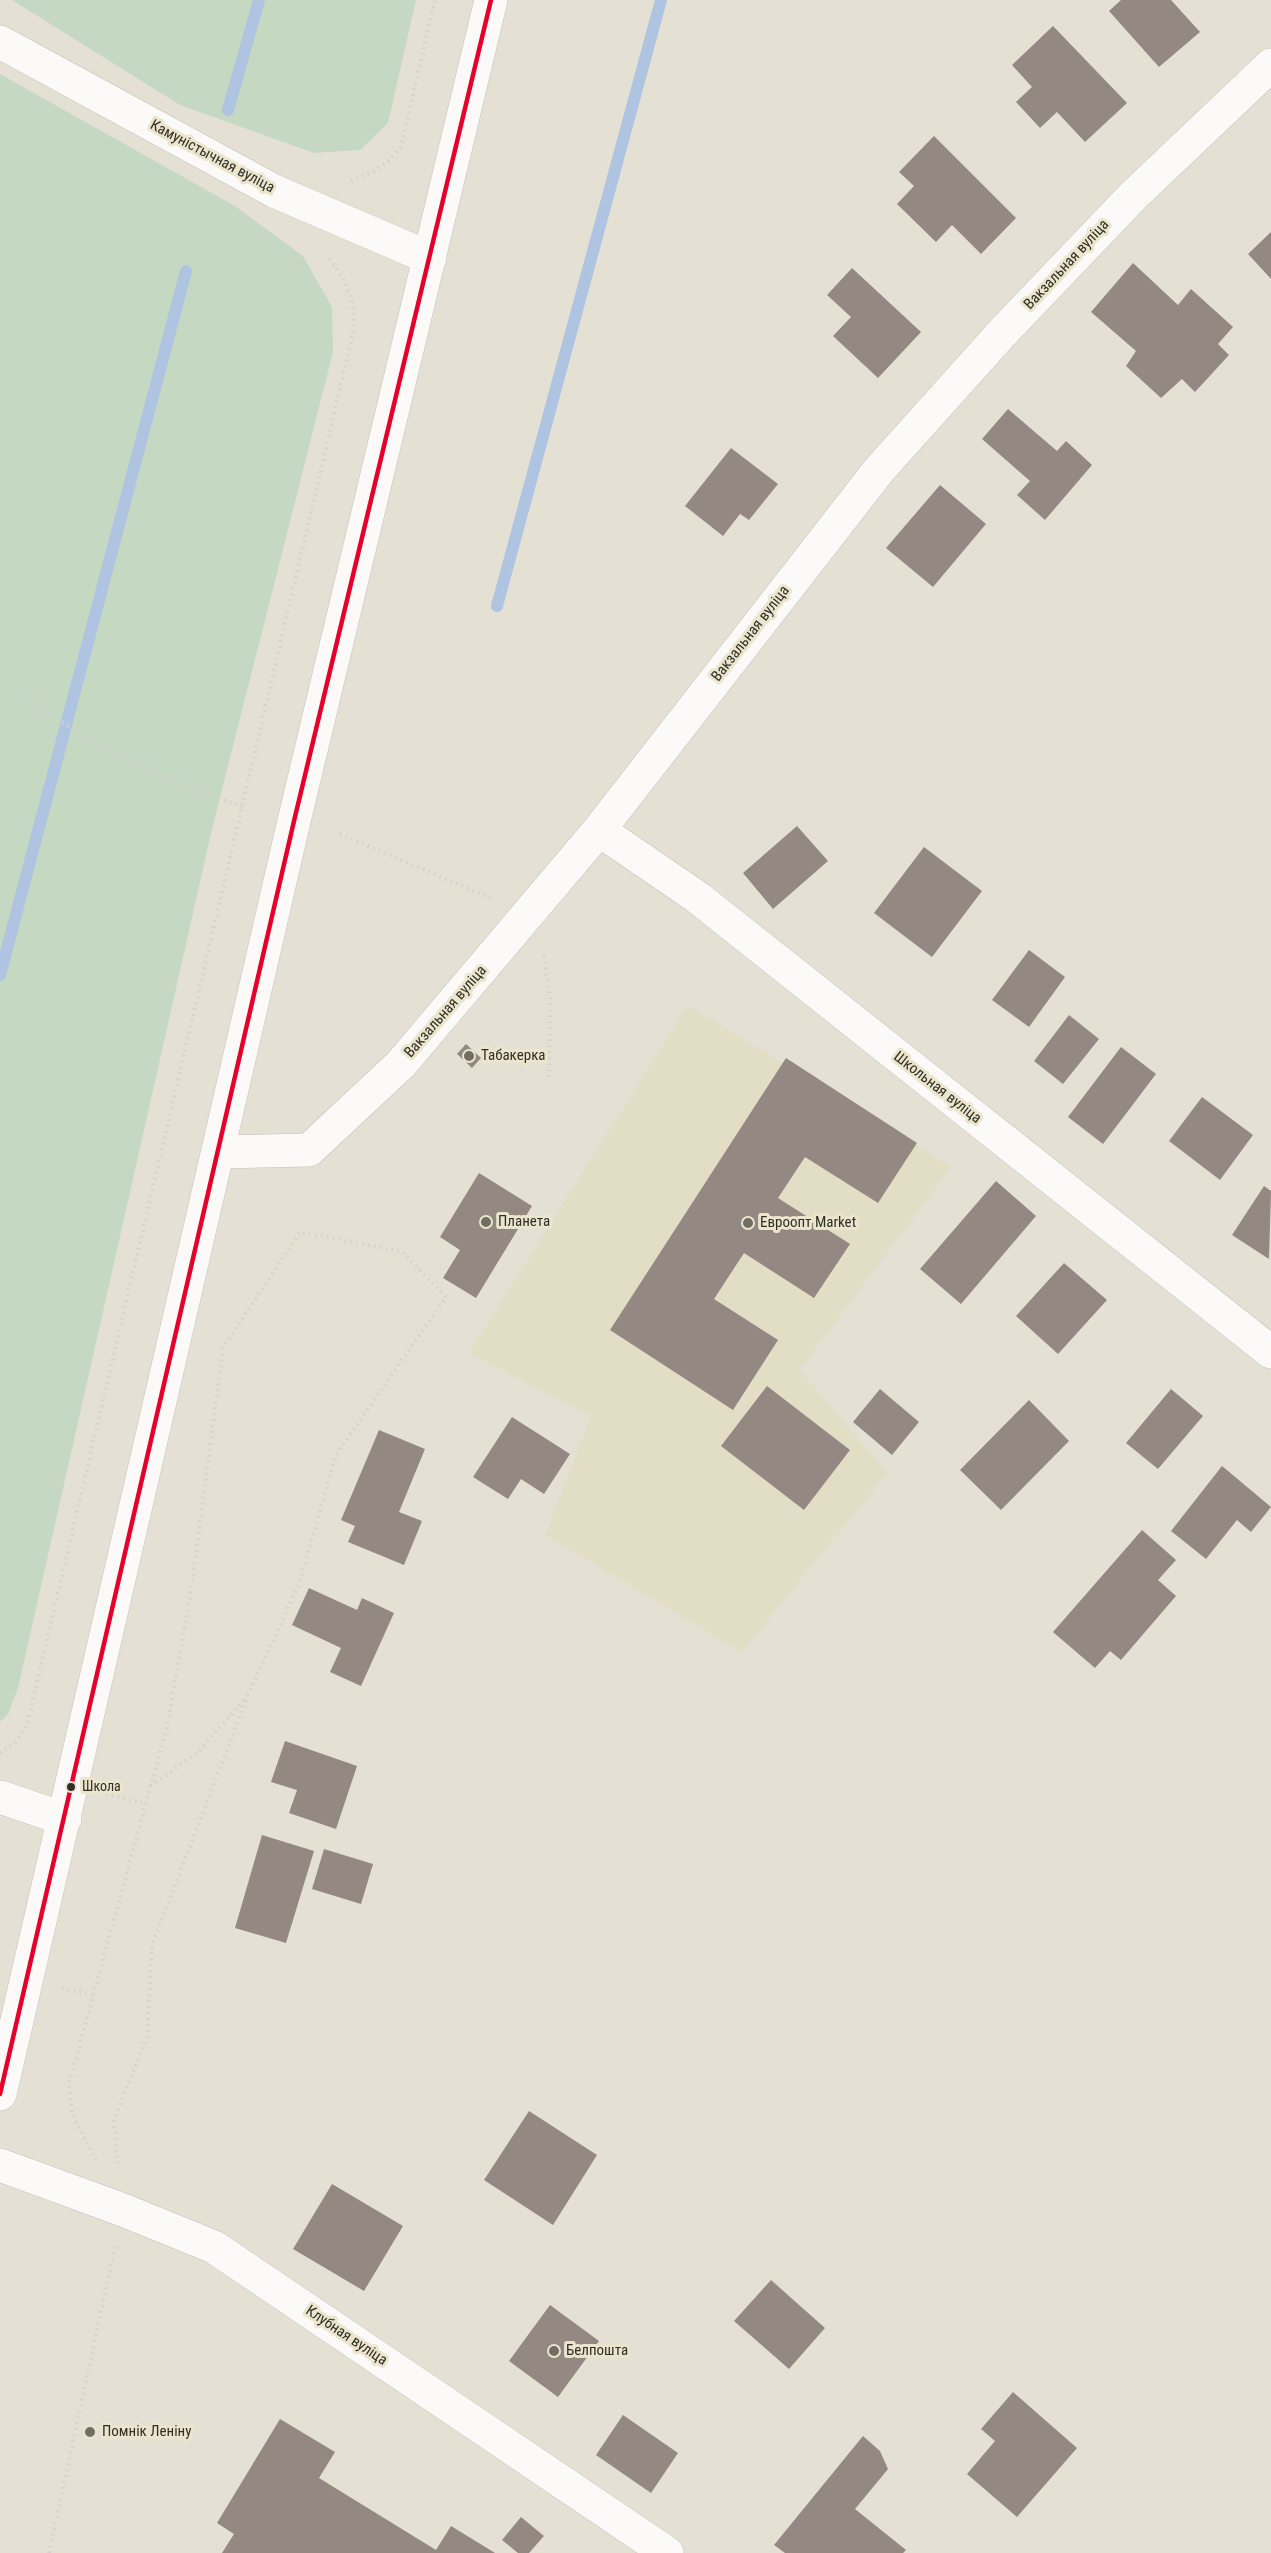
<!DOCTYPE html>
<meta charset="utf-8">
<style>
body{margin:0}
canvas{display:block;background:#e4e1d4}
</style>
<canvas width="1271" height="2553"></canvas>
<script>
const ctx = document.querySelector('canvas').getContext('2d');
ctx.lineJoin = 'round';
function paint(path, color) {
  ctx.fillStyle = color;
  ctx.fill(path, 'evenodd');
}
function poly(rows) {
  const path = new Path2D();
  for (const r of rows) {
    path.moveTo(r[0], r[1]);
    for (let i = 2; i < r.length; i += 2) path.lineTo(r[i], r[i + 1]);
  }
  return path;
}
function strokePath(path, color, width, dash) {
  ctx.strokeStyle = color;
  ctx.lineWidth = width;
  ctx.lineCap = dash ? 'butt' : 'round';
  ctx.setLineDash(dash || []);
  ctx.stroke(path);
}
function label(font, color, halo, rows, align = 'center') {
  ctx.font = font + ' "Roboto Condensed",sans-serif';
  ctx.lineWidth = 6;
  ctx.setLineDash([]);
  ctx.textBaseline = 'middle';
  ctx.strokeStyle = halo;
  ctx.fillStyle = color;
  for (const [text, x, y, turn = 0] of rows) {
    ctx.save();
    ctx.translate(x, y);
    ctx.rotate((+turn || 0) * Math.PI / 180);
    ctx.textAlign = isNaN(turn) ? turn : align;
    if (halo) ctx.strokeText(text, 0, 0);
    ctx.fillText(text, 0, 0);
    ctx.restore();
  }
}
paint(poly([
 [688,1005,951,1167,800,1370,887,1473,742,1652,545,1535,591,1416,469,1353]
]), '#e2ddc5');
paint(poly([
 [12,0,416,0,388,123,360,150,314,153,180,105],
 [0,74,235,206,303,256,332,307,333,352,212,829,18,1688,8,1714,0,1722]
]), '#c5d8c1');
strokePath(poly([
 [228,110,259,0],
 [497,606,661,0],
 [0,975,186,271]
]), '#aec4e1', 12);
paint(poly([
 [1121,0,1171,0,1200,32,1159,67,1109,11],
 [1053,26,1127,103,1085,142,1057,112,1040,128,1016,102,1032,87,1012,65],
 [934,136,1016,218,981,254,952,225,936,242,897,204,914,186,899,172],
 [1271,232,1271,279,1248,254],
 [1133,263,1178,305,1191,289,1233,327,1218,344,1229,355,1195,392,1182,379,1161,398,1126,366,1136,351,1091,312],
 [852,268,921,332,878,378,833,336,851,317,827,295],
 [1008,409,1057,451,1066,441,1092,465,1045,520,1017,495,1030,481,982,439],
 [731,448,778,484,749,520,740,514,723,536,685,506],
 [940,485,986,524,933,587,886,548],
 [797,826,828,861,773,909,743,873],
 [924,847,982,891,932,957,874,913],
 [1029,950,1065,977,1029,1027,992,1000],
 [1069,1015,1099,1039,1063,1084,1034,1061],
 [466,1044,481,1058,472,1068,457,1054],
 [1121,1047,1156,1074,1103,1144,1068,1117],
 [786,1058,917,1143,878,1203,805,1157,778,1198,850,1244,814,1298,744,1253,714,1299,778,1340,733,1410,610,1330],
 [1202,1097,1253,1135,1220,1180,1169,1141],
 [479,1173,532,1206,476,1298,443,1278,460,1250,440,1237],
 [996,1181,1036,1216,961,1304,920,1269],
 [1264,1186,1271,1191,1269,1259,1232,1235],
 [1064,1263,1107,1300,1058,1354,1016,1316],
 [767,1386,850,1450,804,1510,721,1446],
 [880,1389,919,1422,892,1455,853,1422],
 [1171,1389,1203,1416,1158,1469,1126,1443],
 [1029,1400,1069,1441,1001,1510,960,1470],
 [512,1417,570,1454,544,1494,521,1479,508,1499,473,1477],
 [379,1430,425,1449,399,1512,422,1521,404,1565,348,1542,355,1526,341,1520],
 [1222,1466,1271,1507,1251,1532,1237,1520,1206,1559,1171,1531],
 [1142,1530,1176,1560,1158,1580,1176,1596,1121,1660,1110,1651,1095,1668,1053,1632],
 [309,1588,357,1610,362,1598,394,1613,361,1686,330,1672,341,1648,292,1625],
 [285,1741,357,1766,336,1829,289,1813,297,1790,271,1782],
 [262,1835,314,1851,286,1943,235,1928],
 [324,1849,373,1864,361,1904,312,1889],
 [529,2111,597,2155,553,2225,484,2180],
 [332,2184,403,2226,364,2291,293,2249],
 [771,2280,825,2328,789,2369,734,2321],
 [550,2305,599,2341,558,2397,509,2361],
 [1013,2392,1077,2448,1017,2517,967,2474,995,2441,981,2429],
 [623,2415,678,2453,651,2493,596,2455],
 [280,2419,335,2452,319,2478,436,2550,451,2526,495,2553,222,2553,234,2534,217,2523],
 [863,2436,880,2451,888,2469,855,2509,906,2550,903,2553,785,2553,774,2545],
 [521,2517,544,2536,529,2553,518,2553,502,2540]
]), '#938882');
const minor = poly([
 [0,42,274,191,430,258],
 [599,830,697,897,1271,1352],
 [219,1152,309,1150,401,1064,599,830,879,470,1002,333,1133,196,1271,65],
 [0,1797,65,1819],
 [0,2165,123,2210,214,2247,667,2553]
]);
const major = poly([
 [0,2094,294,821,491,0]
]);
strokePath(minor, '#c1bfb5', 34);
strokePath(major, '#c1bfb5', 34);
strokePath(poly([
 [351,181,373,172,388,161,401,147,435,0],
 [0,686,80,733,152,771,242,807],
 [340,834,491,898],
 [544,956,550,998,549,1079],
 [0,1753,16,1741,27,1725,355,324,352,301,344,280,329,257],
 [151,1786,199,1751,246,1698],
 [106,1794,146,1804],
 [62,1988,93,1995],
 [96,2160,72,2114,69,2083,167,1727,191,1591,223,1348,300,1232,401,1251,446,1297,336,1455,299,1584,248,1695,152,1945,147,2037,114,2120,118,2167],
 [49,2553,115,2247]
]), '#d2d2ce', 4, [1.5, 4.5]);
strokePath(minor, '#fbfaf9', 33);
strokePath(major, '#fbfaf9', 33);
strokePath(poly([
 [0,2094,294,821,491,0]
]), '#e4002b', 4.5);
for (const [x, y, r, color] of [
 [469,1056,6,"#706d62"],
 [486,1222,6,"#706d62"],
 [748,1223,6,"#706d62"],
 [71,1787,5,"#312f25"],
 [554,2351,6,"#706d62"],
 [90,2432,6,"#706d62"]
]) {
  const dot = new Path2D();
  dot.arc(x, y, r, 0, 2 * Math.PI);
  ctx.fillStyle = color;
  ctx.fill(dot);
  strokePath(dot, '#ebe5cd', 2);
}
label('14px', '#312f25', '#ebe5cd', [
 ["Школа",82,1787]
], 'left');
label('15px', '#312f25', '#ebe5cd', [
 ["Камуністычная вуліца",212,157,28],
 ["Вакзальная вуліца",1067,265,-47],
 ["Вакзальная вуліца",751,634,-52],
 ["Вакзальная вуліца",446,1012,-49],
 ["Школьная вуліца",937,1088,38],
 ["Клубная вуліца",346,2336,34]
]);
label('15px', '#312f25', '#ebe5cd', [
 ["Табакерка",481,1056],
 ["Планета",498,1222],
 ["Евроопт Market",760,1223],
 ["Белпошта",566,2351],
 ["Помнік Леніну",102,2432]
], 'left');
</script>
